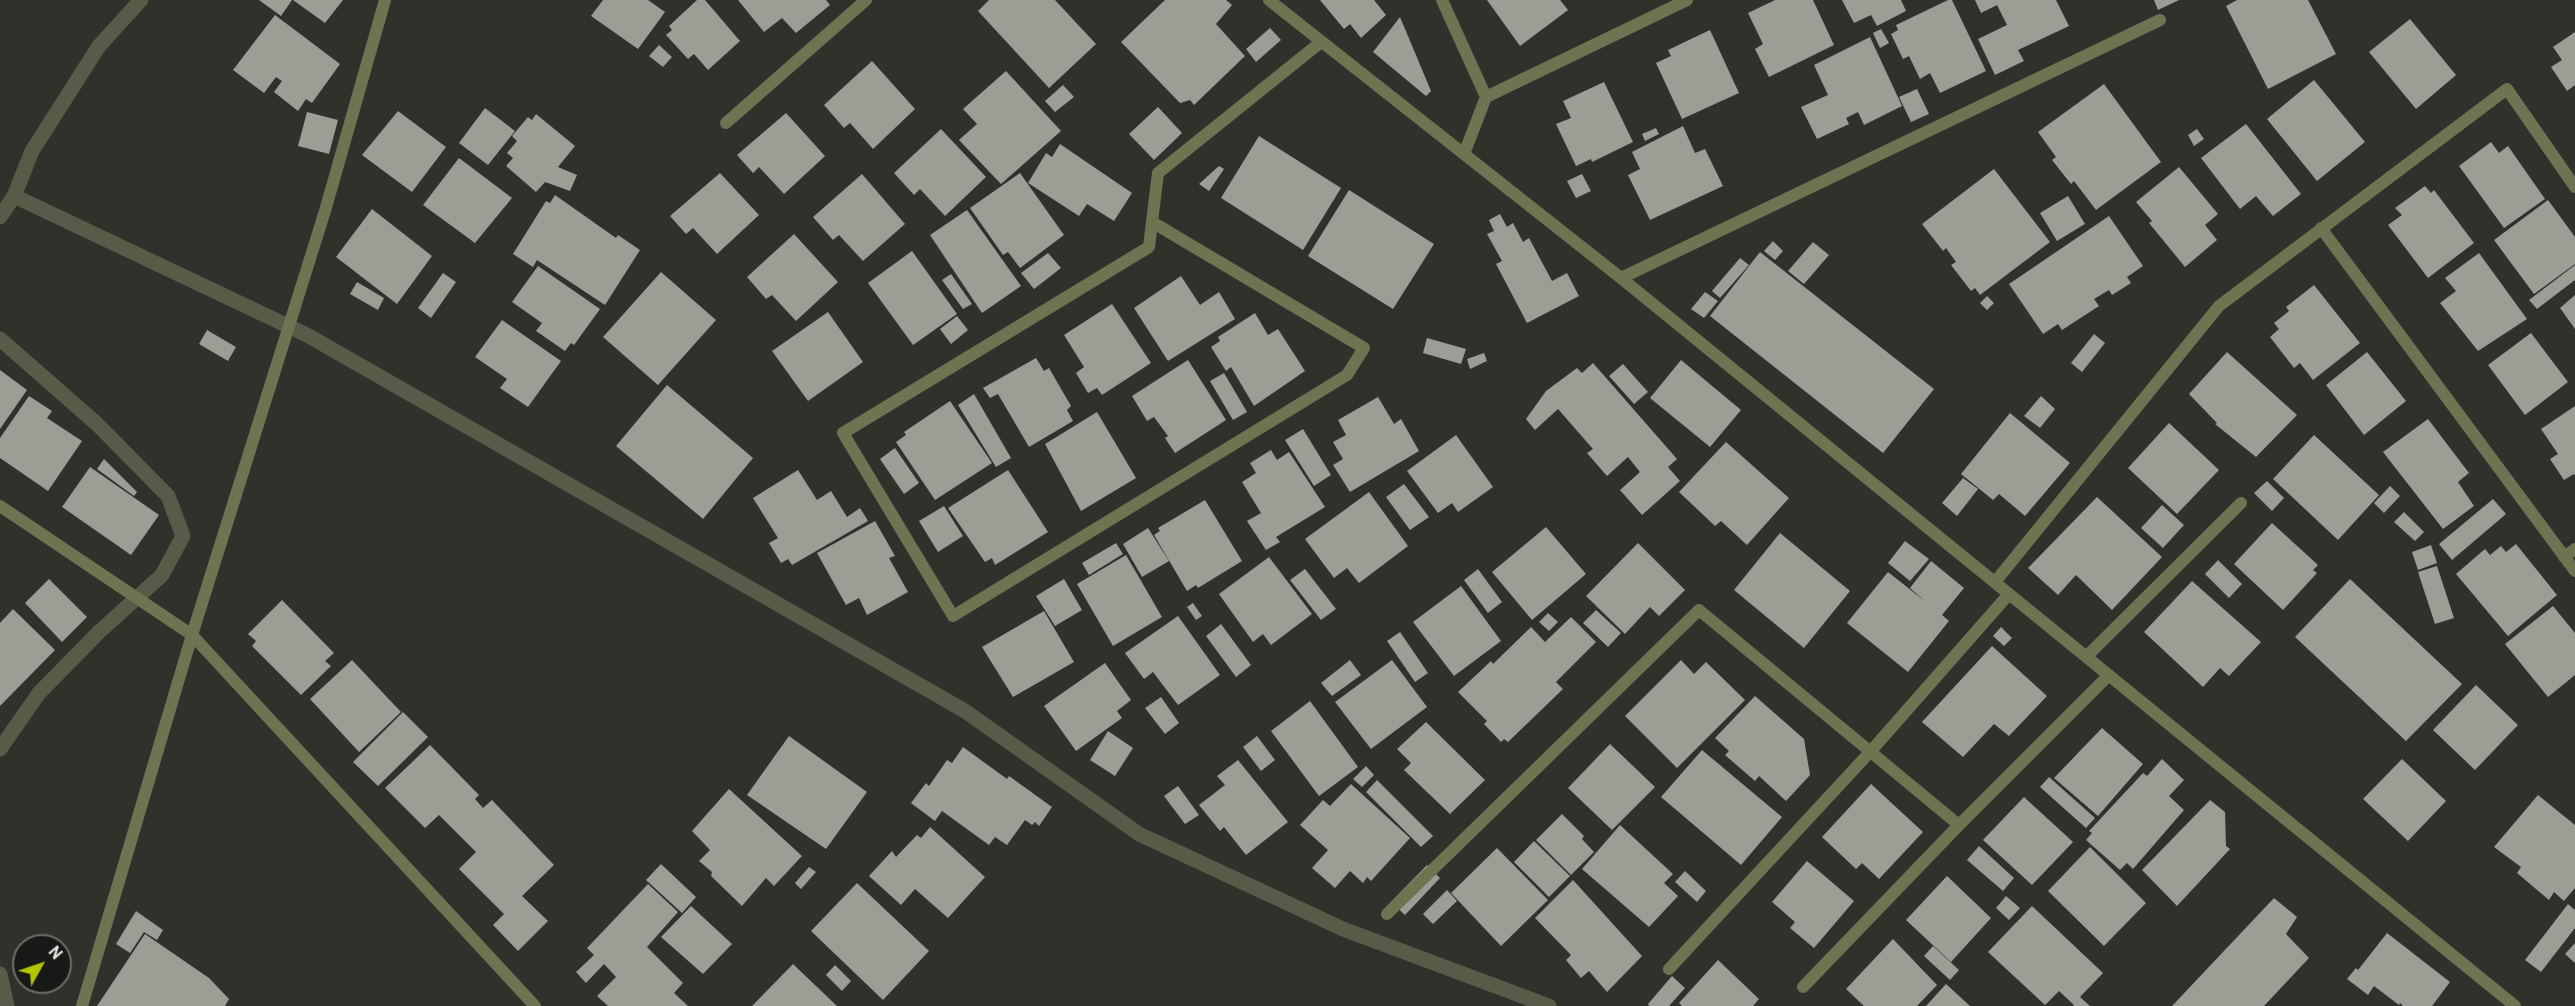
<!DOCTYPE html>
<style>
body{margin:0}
#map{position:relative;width:2575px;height:1006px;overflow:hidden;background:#30312b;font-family:Overpass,sans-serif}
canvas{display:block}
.north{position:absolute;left:12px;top:934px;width:60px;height:60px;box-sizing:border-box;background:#181916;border:2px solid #6c6d69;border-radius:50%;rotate:50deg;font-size:16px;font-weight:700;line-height:24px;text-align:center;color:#e9eae6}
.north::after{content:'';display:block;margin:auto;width:21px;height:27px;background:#b1c500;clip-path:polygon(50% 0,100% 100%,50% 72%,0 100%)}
</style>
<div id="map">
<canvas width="2575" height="1006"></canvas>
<div class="north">N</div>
</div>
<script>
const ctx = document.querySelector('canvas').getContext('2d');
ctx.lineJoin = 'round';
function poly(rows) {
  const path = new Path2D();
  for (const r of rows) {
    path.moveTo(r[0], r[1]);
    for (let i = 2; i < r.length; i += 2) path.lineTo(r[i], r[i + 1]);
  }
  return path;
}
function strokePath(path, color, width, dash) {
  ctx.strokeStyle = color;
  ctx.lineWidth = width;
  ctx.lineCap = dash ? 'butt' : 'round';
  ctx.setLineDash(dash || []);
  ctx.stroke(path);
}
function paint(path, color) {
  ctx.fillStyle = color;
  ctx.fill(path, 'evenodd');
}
strokePath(poly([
 [14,196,307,335,965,711,1139,834,1343,929,1549,1006],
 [0,217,14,196,32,151,99,46,141,0],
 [0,339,98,425,168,496,183,536,162,575,99,632,39,693,0,749],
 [0,974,7,1006]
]), '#585b47', 15);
paint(poly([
 [259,0,292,0,281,16],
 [293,0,343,0,325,23],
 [603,0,648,0,665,12,638,49,591,16],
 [697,0,705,0,740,41,708,70,694,54,688,59,666,35,672,30,669,26],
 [738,0,826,0,830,5,796,33,782,18,764,32],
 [989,0,1055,0,1096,44,1049,88,978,11],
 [1165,0,1226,0,1232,5,1216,24,1245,56,1194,105,1190,100,1180,103,1121,42],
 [1320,0,1374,0,1386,15,1361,38,1350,24,1344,29],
 [1487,0,1560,0,1568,10,1520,46],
 [1775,0,1813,0,1834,45,1769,77,1755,49,1763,44,1748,13],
 [1842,0,1901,0,1906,11,1877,26,1871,15,1854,23],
 [1948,0,1952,0,1986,71,1940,93,1930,73,1920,79,1909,56,1903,59,1891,34,1898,30,1896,25],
 [1975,0,2056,0,2069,26,2018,50,2024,61,1995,75,1978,39,2007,25,1997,5,1981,13],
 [2154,0,2179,0,2158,10],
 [2237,0,2308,0,2336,54,2268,89,2226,6],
 [275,15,340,64,312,103,306,99,298,111,274,92,282,81,276,77,264,93,233,70],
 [1400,17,1431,91,1426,96,1373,52],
 [2410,19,2456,75,2416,109,2369,52],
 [1270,28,1281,40,1256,62,1246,49],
 [1881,29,1889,43,1880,48,1873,33],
 [1710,30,1739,93,1682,119,1656,63,1671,56,1668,50],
 [2575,32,2575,85,2567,91,2551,67,2562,60,2553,47],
 [1870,37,1902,106,1864,125,1858,112,1846,118,1849,124,1817,139,1801,107,1828,95,1814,65],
 [659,45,672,57,663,67,649,56],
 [872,61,915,109,873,149,850,123,844,128,824,105],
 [1006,71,1061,131,1001,184,959,140,977,124,963,109],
 [2314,80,2365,142,2317,181,2267,119],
 [1604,82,1633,142,1592,162,1591,159,1576,166,1556,124,1571,118,1563,101],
 [2104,84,2161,162,2096,210,2074,181,2071,184,2052,160,2056,157,2038,132],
 [1063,85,1074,97,1055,112,1045,101],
 [1917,89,1929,114,1911,122,1899,97],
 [1158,107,1182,133,1154,160,1129,134],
 [485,108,515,131,488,165,459,143],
 [398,111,446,147,412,192,362,155],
 [307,112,338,120,329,154,298,146],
 [786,113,825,156,784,194,759,167,753,173,737,155],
 [536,114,575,146,558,167,577,175,570,191,545,182,536,192,506,166,513,158,507,153,517,141,512,136,528,117,532,120],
 [2246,124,2301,194,2273,216,2256,196,2240,209,2201,158],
 [1683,126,1695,153,1705,149,1723,186,1650,220,1628,175,1640,169,1632,152],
 [1656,128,1659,134,1645,141,1642,134],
 [941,129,986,177,945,216,920,189,914,195,894,173],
 [2197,129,2204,139,2194,146,2188,135],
 [1259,136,1341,188,1303,250,1221,198],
 [2491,142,2499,153,2508,146,2545,199,2504,228,2459,166],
 [1060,144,1132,193,1114,221,1087,204,1079,216,1028,183,1046,153,1052,157],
 [459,158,512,198,475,243,423,205],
 [1219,166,1224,169,1209,191,1199,184],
 [2179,167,2218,214,2205,225,2217,240,2185,267,2149,223,2152,221,2136,202],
 [1994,169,2050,242,1980,295,1975,288,1971,291,1951,265,1956,262,1946,248,1943,251,1922,224],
 [720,173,759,215,717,254,693,228,686,234,670,216],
 [1020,173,1064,235,1020,268,1008,252,1003,255,970,208],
 [862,174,905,224,863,261,839,235,833,240,813,217],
 [1582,174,1591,191,1576,198,1567,181],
 [2425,186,2431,193,2434,190,2474,243,2428,278,2388,225,2402,215,2395,208],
 [1349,190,1434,244,1393,309,1308,256],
 [555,195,616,238,618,235,640,250,605,305,537,260,533,267,513,254,546,201,550,203],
 [2068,196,2085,224,2057,241,2040,213],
 [2548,200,2575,237,2575,264,2534,294,2494,240],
 [372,209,432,256,397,304,336,257],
 [967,210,1021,286,982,313,930,235],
 [1500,214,1507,227,1513,223,1523,242,1529,238,1552,281,1567,273,1579,296,1527,323,1496,264,1502,261,1487,234,1494,231,1489,220],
 [2109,216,2143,266,2127,277,2131,283,2112,295,2109,290,2094,299,2099,306,2062,330,2058,324,2043,334,2009,284],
 [794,234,838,282,796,321,772,295,766,299,747,277],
 [1773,241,1783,251,1775,260,1764,251],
 [1813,242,1829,255,1804,284,1788,271],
 [912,251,957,314,913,345,868,283],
 [1760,252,1934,389,1883,453,1710,316],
 [1048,253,1061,268,1034,289,1021,273],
 [2479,253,2527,319,2478,351,2440,303,2456,291,2445,278],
 [1740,258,1749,265,1720,298,1712,291],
 [2575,265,2575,280,2537,309,2529,300],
 [538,266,600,309,574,345,571,343,565,351,536,331,542,323,512,302],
 [661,272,716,320,658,385,603,337],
 [443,273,456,282,431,318,418,308],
 [951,274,972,304,963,309,942,280],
 [1181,276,1200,305,1219,292,1235,319,1168,361,1134,308],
 [357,282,384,298,378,310,350,294],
 [2314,285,2360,343,2313,380,2300,363,2294,368,2270,337,2279,329,2274,323,2289,311,2286,307],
 [1705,292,1718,301,1704,318,1691,309],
 [2575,295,2575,329,2560,308],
 [1987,296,1994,303,1987,310,1980,303],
 [1112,304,1151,363,1102,395,1097,388,1088,393,1076,373,1084,367,1064,335],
 [828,312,863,362,808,401,772,351],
 [1255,313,1268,335,1278,329,1305,371,1254,406,1231,367,1226,371,1211,347,1220,341,1218,337],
 [957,316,968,330,951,344,940,329],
 [502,320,561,361,528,407,500,388,507,379,475,357],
 [207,330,236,347,228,361,199,344],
 [2531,333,2568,382,2525,415,2488,365],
 [2094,334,2105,343,2082,372,2071,363],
 [1427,338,1466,349,1461,364,1423,353],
 [2227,352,2297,415,2256,457,2215,424,2217,423,2189,394],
 [2367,352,2406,401,2364,435,2326,385],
 [1484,353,1487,361,1470,369,1467,359],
 [1036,358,1044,371,1049,368,1071,406,1067,410,1073,421,1029,447,998,394,990,398,983,388],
 [1188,360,1226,420,1175,453,1165,438,1168,436,1154,417,1147,421,1132,396],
 [1681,360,1741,410,1710,447,1650,398],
 [1593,363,1677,459,1668,467,1680,481,1642,515,1620,490,1640,472,1628,457,1607,476,1587,453,1593,449,1558,409,1535,430,1526,419,1546,391,1577,368,1582,373],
 [1623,364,1648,392,1634,404,1609,376],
 [0,370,27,390,0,429],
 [1224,373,1247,412,1233,420,1210,381],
 [667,385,753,458,703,519,616,446],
 [974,394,1011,458,996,467,958,405],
 [29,396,52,411,47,418,82,441,48,491,0,458,0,438],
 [2041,396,2055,409,2040,428,2024,416],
 [1378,397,1394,424,1401,419,1419,451,1350,492,1333,465,1343,459,1333,442,1346,435,1338,420],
 [950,401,992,463,935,500,896,442,906,435,904,432],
 [2575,406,2575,476,2574,474,2564,480,2550,459,2558,454,2541,429],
 [1097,412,1136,478,1081,511,1045,444],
 [2010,413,2070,463,2025,516,1999,494,1993,500,1961,474],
 [2428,419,2469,473,2458,482,2474,506,2443,529,2383,452],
 [2169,423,2219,470,2177,514,2128,468],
 [1303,429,1331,475,1314,486,1285,440],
 [1456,435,1493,487,1458,512,1452,503,1438,513,1407,471],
 [2314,435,2379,495,2338,540,2273,479],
 [1726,442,1789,498,1747,545,1721,521,1715,526,1679,492],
 [895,448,919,483,904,494,880,459],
 [1271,450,1277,460,1289,452,1325,507,1276,537,1280,542,1266,550,1247,521,1261,513,1242,482,1256,473,1250,463],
 [104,459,137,492,134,496,97,469],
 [90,467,159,515,131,555,62,507],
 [798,470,817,500,831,491,847,517,860,508,868,521,792,565,788,559,781,563,769,543,778,538,753,498],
 [1008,470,1048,532,995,565,992,558,985,562,948,508],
 [1963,478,1978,489,1957,516,1942,503],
 [2267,481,2284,498,2272,511,2254,493],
 [1404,484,1429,517,1410,530,1386,497],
 [2390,486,2400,496,2384,513,2374,503],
 [1369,492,1408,546,1359,583,1347,568,1334,578,1305,539],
 [2097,497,2162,557,2112,610,2076,575,2058,595,2028,568],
 [2493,499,2506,514,2452,560,2439,544],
 [1205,500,1242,561,1198,588,1196,585,1187,591,1154,535,1160,531,1158,528],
 [2162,505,2184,525,2163,548,2141,528],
 [944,506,963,536,938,552,919,521],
 [2404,512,2424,532,2415,541,2394,522],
 [875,521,895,556,889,558,908,592,867,615,859,598,846,605,817,553],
 [2272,523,2318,565,2313,570,2317,573,2283,610,2234,564],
 [1546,527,1586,574,1532,620,1492,572],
 [1148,528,1169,561,1142,577,1123,544],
 [1780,533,1850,591,1804,648,1734,590],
 [1905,541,1929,559,1910,581,1888,563],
 [1116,543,1123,554,1089,575,1082,563],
 [1638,543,1685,590,1659,616,1650,607,1625,634,1586,596],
 [2516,544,2557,595,2508,636,2456,574,2485,549,2490,555,2501,546,2506,552],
 [2431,545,2437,563,2418,570,2412,552],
 [1126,555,1162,617,1113,646,1077,584],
 [1269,557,1312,614,1271,645,1263,634,1253,642,1219,594],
 [2218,560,2242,584,2229,598,2205,574],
 [1931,561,1964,588,1942,615,1949,621,1908,672,1847,623,1888,572,1926,602,1910,588],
 [2437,566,2454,618,2435,624,2418,572],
 [1305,569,1336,609,1321,620,1290,580],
 [1478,569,1502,602,1488,613,1464,580],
 [49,579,87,617,62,642,25,603],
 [1064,579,1082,610,1055,626,1036,596],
 [2350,579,2462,684,2406,741,2295,637],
 [2192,581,2261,642,2229,676,2220,668,2203,687,2144,632],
 [1461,586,1501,641,1454,676,1413,622],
 [282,600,334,653,325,661,331,666,301,695,252,646,256,641,248,634],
 [1193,603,1202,616,1196,620,1187,607],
 [2553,606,2575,633,2575,675,2548,697,2505,644],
 [13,609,55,650,0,706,0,623],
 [1596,610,1621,633,1608,647,1583,623],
 [1044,611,1074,662,1013,697,982,647],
 [1548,613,1558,622,1549,631,1539,622],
 [1178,616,1220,675,1178,705,1153,672,1144,679,1125,653],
 [1571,617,1596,642,1556,682,1563,689,1508,742,1504,739,1501,742,1484,724,1487,721,1458,692,1491,661,1493,664,1531,627,1545,642],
 [1221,624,1251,665,1236,677,1206,636],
 [2001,627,2012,638,2004,646,1993,636],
 [1400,632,1428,673,1415,682,1387,641],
 [1992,646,2047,696,2009,736,1994,724,1963,757,1922,722],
 [352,660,401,712,359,752,310,699],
 [1350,660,1361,675,1332,696,1321,683],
 [1392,660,1427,707,1371,749,1335,702],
 [1681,660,1694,674,1706,662,1745,700,1677,768,1625,716],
 [1105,663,1131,700,1117,711,1122,718,1076,751,1044,706],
 [2476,685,2518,725,2475,770,2433,730],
 [1755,696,1804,739,1810,775,1786,801,1759,776,1755,781,1725,755,1729,751,1715,738],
 [1161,697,1179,723,1165,734,1145,708],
 [1310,701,1358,767,1319,796,1271,731],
 [403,712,428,737,378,786,353,762],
 [1426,722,1485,780,1450,814,1404,770,1411,763,1397,749],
 [2102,728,2143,764,2098,816,2054,778],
 [1108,731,1133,748,1115,776,1090,760],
 [789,736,867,792,826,849,747,795],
 [1257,736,1275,760,1261,771,1243,747],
 [1610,744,1655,787,1612,830,1568,788],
 [430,745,479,795,475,799,483,808,492,800,554,865,522,896,548,921,518,951,493,925,504,914,459,869,476,852,439,815,425,828,385,788],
 [963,747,1007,779,1009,776,1052,807,1039,826,1035,822,1032,825,1025,820,1007,845,995,837,989,845,942,811,935,821,911,803,926,783,929,786,947,760,952,763],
 [1702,750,1782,817,1741,865,1661,797],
 [2162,759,2184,780,2169,796,2184,810,2133,869,2127,863,2120,870,2086,840,2092,833,2089,831,2143,773,2147,776],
 [2402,759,2446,801,2408,841,2363,799],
 [1238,760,1288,822,1246,855,1224,827,1220,831,1199,805,1225,785,1217,776],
 [1366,766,1374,775,1362,787,1353,779],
 [2049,777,2095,818,2086,828,2040,787],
 [1377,780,1433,836,1421,847,1366,792],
 [1351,784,1410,838,1371,881,1367,877,1363,883,1350,871,1335,888,1312,868,1328,850,1300,825,1323,800,1330,806],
 [1871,784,1923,832,1879,879,1862,863,1856,869,1822,837],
 [1178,786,1199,815,1185,824,1164,796],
 [729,789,802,856,774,886,766,878,742,906,711,876,712,872,699,861,710,850,692,831],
 [2538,795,2575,825,2575,888,2564,901,2554,892,2549,900,2517,873,2521,867,2494,847],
 [2024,797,2073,842,2032,885,1983,840],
 [2210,800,2225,812,2226,846,2230,849,2177,906,2142,870],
 [1562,814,1584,836,1582,839,1594,852,1571,875,1536,840],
 [1620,825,1673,874,1664,883,1678,896,1649,927,1582,869],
 [930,827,985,877,948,918,915,889,901,905,869,876,892,851,896,857,917,835,921,838],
 [1534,841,1570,876,1549,897,1514,862],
 [1979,846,2014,878,2003,891,1967,860],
 [2090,847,2146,903,2104,946,2048,891],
 [1497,848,1548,900,1501,946,1451,893],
 [1807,861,1854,901,1814,948,1790,928,1795,922,1772,902],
 [661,864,696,897,682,913,646,880],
 [1427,865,1440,878,1405,915,1391,902],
 [809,867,816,872,801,889,795,883],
 [1685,871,1706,891,1697,902,1675,882],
 [1947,876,1991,918,1951,962,1906,920],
 [1573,880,1642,956,1607,992,1589,971,1581,978,1566,960,1571,955,1535,918],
 [857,883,929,951,883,1000,811,931],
 [648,884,678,912,647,947,683,983,674,993,688,1006,608,1006,597,996,616,977,604,964,586,983,576,972,594,955,587,948],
 [1447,890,1457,901,1433,924,1423,914],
 [2006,896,2020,908,2009,920,1996,908],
 [2274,898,2297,917,2286,934,2309,958,2264,1006,2172,1006],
 [2568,904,2575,910,2575,928,2541,972,2525,960],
 [691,906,732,944,703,974,661,937],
 [2032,906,2103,973,2080,997,2090,1006,2073,1006,2074,1005,2059,991,2045,1005,1988,952],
 [136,911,163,930,157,940,144,932,130,953,116,944],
 [2387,933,2450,982,2432,1006,2403,1006,2400,1003,2399,1005,2374,986,2368,995,2347,979,2356,968,2358,970],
 [145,934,209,978,229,999,225,1006,97,1006],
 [1893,939,1937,985,1917,1006,1864,1006,1846,989],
 [2575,943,2575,963,2565,954],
 [1933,946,1959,970,1950,980,1924,956],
 [1718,960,1759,999,1753,1006,1682,1006,1679,1003],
 [793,964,837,1006,752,1006],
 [835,965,851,981,842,991,826,975],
 [1672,976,1685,988,1669,1006,1649,1006,1648,1004],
 [1946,984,1970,1006,1926,1006]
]), '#9c9e96');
strokePath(poly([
 [1269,0,1621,278,2515,1006],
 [1442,0,1486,97,1464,154],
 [1486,97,1687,0],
 [726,123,866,0],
 [1152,222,1364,348,1347,375,953,616,843,433,1149,247,1158,173,1321,42],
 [2321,228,2575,571],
 [1621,278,2160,20],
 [0,506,192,635,535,1006],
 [2564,557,2575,549],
 [1995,582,2219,306,2507,89,2575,187],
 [2086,657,2241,503],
 [1387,914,1699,610,1959,825],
 [1669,969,1871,751,2009,594],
 [1803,987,1959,825,2109,675],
 [82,1006,192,635,325,211,385,0]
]), '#6e7452', 12);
</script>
